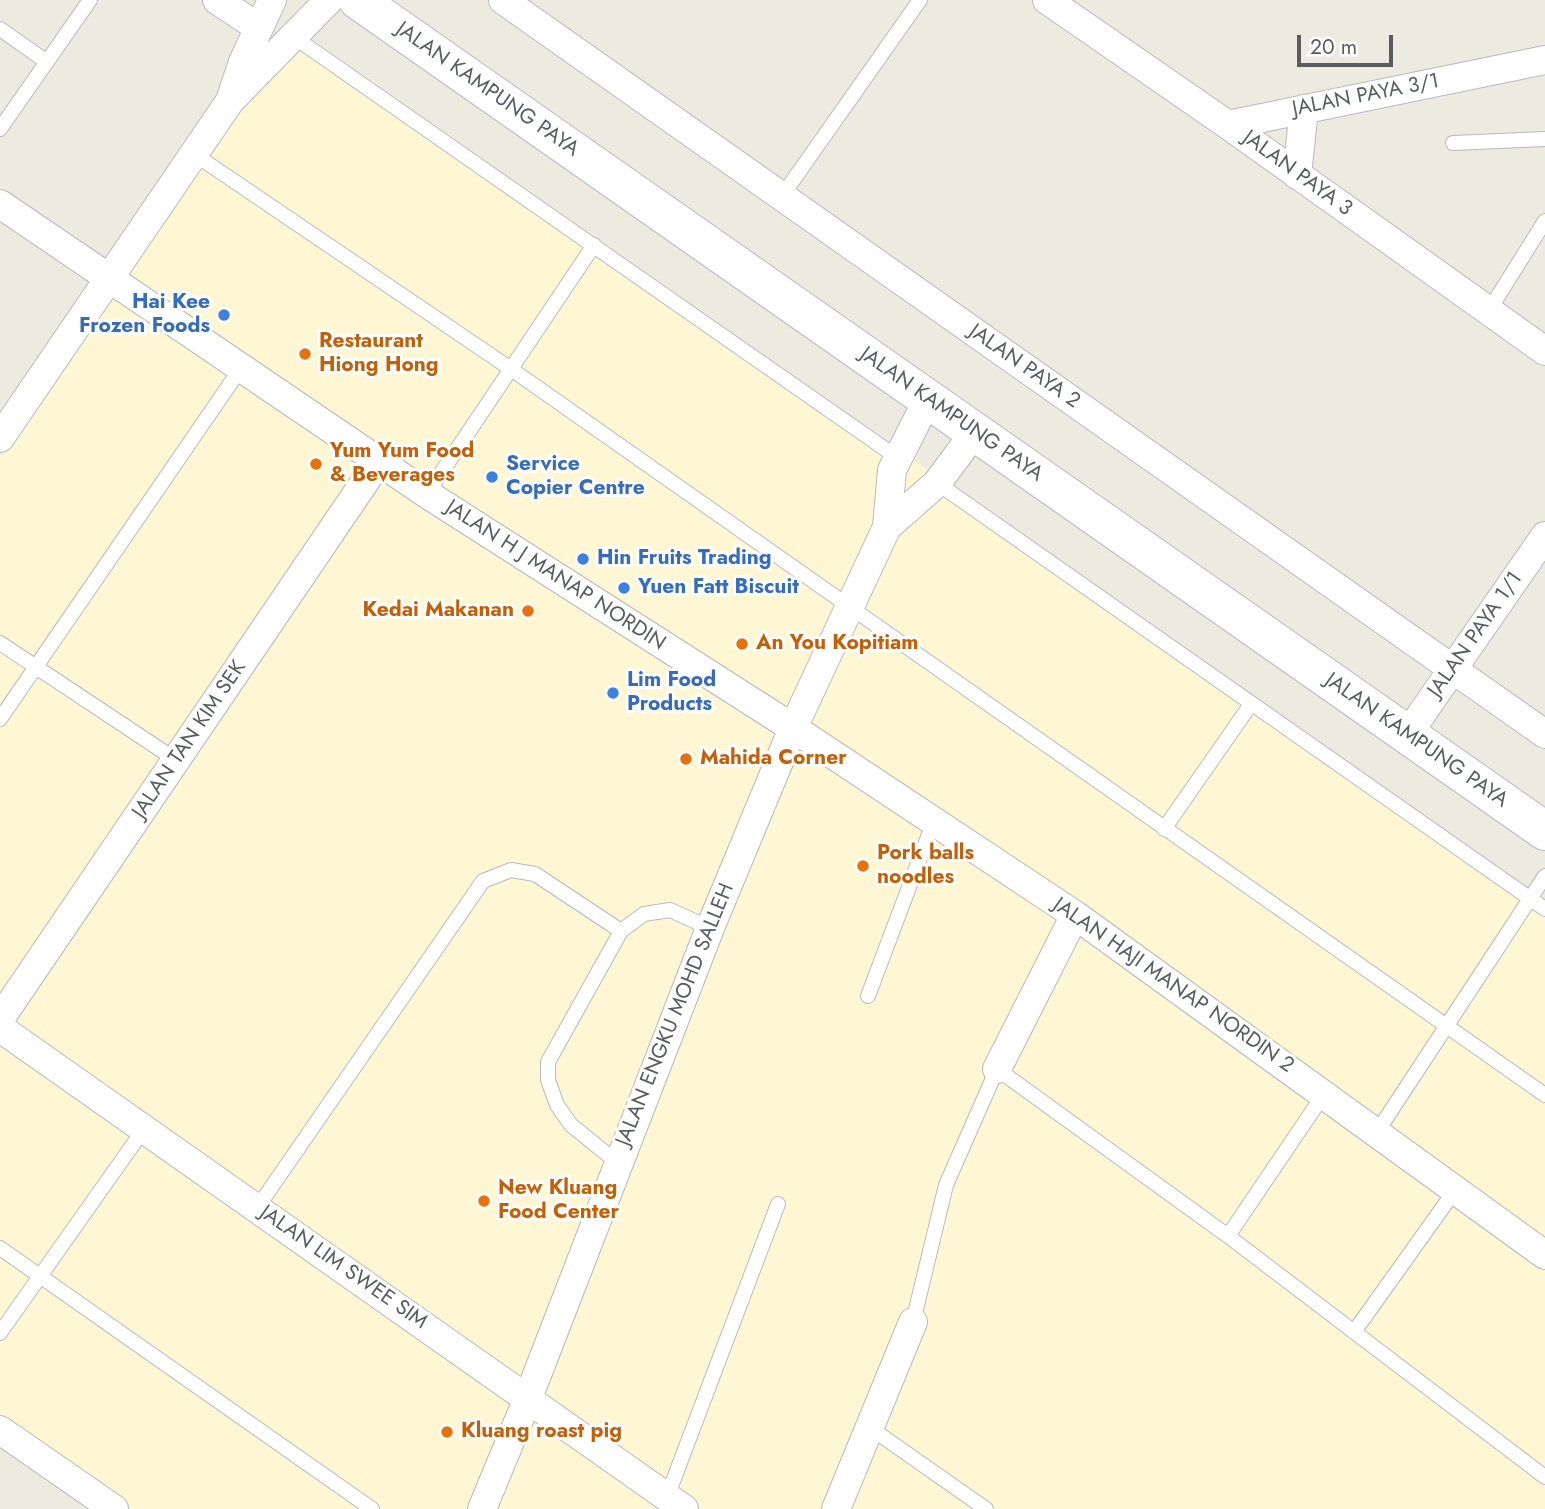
<!DOCTYPE html>
<style>
body{margin:0}
#map{position:relative;width:1545px;height:1509px;overflow:hidden;background:#edebe0;font-family:Jost,sans-serif}
canvas{display:block}
.scale{position:absolute;left:1297px;top:35px;width:96px;height:32px;box-sizing:border-box;border:4px solid #595d62;border-top:0;padding-left:9px;font-size:21px;line-height:24px;white-space:nowrap;color:#595d62;-webkit-text-stroke:5px #fff;paint-order:stroke}
</style>
<div id="map">
<canvas width="1545" height="1509"></canvas>
<div class="scale">20 m</div>
</div>
<script>
const ctx = document.querySelector('canvas').getContext('2d');
ctx.lineJoin = 'round';
function paint(path, color) {
  ctx.fillStyle = color;
  ctx.fill(path, 'evenodd');
}
function poly(rows) {
  const path = new Path2D();
  for (const r of rows) {
    path.moveTo(r[0], r[1]);
    for (let i = 2; i < r.length; i += 2) path.lineTo(r[i], r[i + 1]);
  }
  return path;
}
function strokePath(path, color, width, dash) {
  ctx.strokeStyle = color;
  ctx.lineWidth = width;
  ctx.lineCap = dash ? 'butt' : 'round';
  ctx.setLineDash(dash || []);
  ctx.stroke(path);
}
function label(font, color, halo, rows, align = 'center') {
  ctx.font = font + ' Jost,sans-serif';
  ctx.lineWidth = 6;
  ctx.setLineDash([]);
  ctx.textBaseline = 'middle';
  ctx.strokeStyle = halo;
  ctx.fillStyle = color;
  for (const [text, x, y, turn = 0] of rows) {
    ctx.save();
    ctx.translate(x, y);
    ctx.rotate((+turn || 0) * Math.PI / 180);
    ctx.textAlign = isNaN(turn) ? turn : align;
    if (halo) ctx.strokeText(text, 0, 0);
    ctx.fillText(text, 0, 0);
    ctx.restore();
  }
}
paint(poly([
 [310,38,1545,901,1545,1509,93,1509,0,1444,0,456,188,186,240,105]
]), '#fff7d4');
const lane = poly([
 [0,29,47,62],
 [294,37,898,458],
 [0,129,90,0],
 [1453,143,1545,139],
 [194,154,511,369,1545,1095],
 [782,196,920,0],
 [1488,312,1545,221],
 [937,483,1545,909],
 [427,494,594,245],
 [0,643,176,760],
 [0,719,241,368],
 [1164,829,1251,704],
 [868,996,934,821],
 [1377,1132,1545,876],
 [618,1163,571,1125,557,1105,548,1080,548,1062,621,931,644,914,670,910,710,928],
 [257,1208,483,881,511,870,535,874,621,931],
 [1228,1236,1324,1094],
 [0,1248,372,1509],
 [913,1322,946,1185,997,1069,1228,1236,1545,1477],
 [1354,1332,1456,1189],
 [0,1333,144,1129],
 [869,1427,986,1509],
 [667,1497,778,1204]
]);
const street = poly([
 [217,0,259,28],
 [503,0,1545,734],
 [1047,0,1228,125,1545,351],
 [231,98,243,62,272,0],
 [1228,125,1545,60],
 [1297,175,1304,109],
 [0,204,427,494,793,728,1075,915,1545,1255],
 [0,438,230,101,329,0],
 [887,527,937,483,975,432],
 [1407,735,1545,536],
 [0,1019,379,461],
 [0,1028,684,1509],
 [997,1069,1075,915],
 [0,1430,114,1509],
 [482,1509,528,1398,710,928,793,728,887,527,892,470,928,399],
 [836,1509,913,1322]
]);
const secondary = poly([
 [358,0,1545,831]
]);
strokePath(lane, '#b6b9be', 16);
strokePath(street, '#b6b9be', 30);
strokePath(secondary, '#b9bcc3', 40);
strokePath(lane, '#fff', 14);
strokePath(street, '#fff', 28);
strokePath(secondary, '#fff', 38);
for (const [x, y, r, color] of [
 [224,315,7,"#3f7fe0"],
 [305,354,7,"#e8710a"],
 [316,464,7,"#e8710a"],
 [492,477,7,"#3f7fe0"],
 [583,559,7,"#3f7fe0"],
 [624,588,7,"#3f7fe0"],
 [528,611,7,"#e8710a"],
 [742,644,7,"#e8710a"],
 [613,693,7,"#3f7fe0"],
 [686,759,7,"#e8710a"],
 [863,866,7,"#e8710a"],
 [484,1201,7,"#e8710a"],
 [447,1432,7,"#e8710a"]
]) {
  const dot = new Path2D();
  dot.arc(x, y, r, 0, 2 * Math.PI);
  ctx.fillStyle = color;
  ctx.fill(dot);
  strokePath(dot, '#fff', 2.5);
}
label('21px', '#595d62', '#fff', [
 ["JALAN KAMPUNG PAYA",487,90,35],
 ["JALAN PAYA 3/1",1366,96,-11],
 ["JALAN PAYA 3",1297,174,36],
 ["JALAN PAYA 2",1024,367,35],
 ["JALAN KAMPUNG PAYA",951,415,35],
 ["JALAN H J MANAP NORDIN",555,576,33],
 ["JALAN PAYA 1/1",1476,635,-55],
 ["JALAN TAN KIM SEK",190,740,-56],
 ["JALAN KAMPUNG PAYA",1416,741,35],
 ["JALAN HAJI MANAP NORDIN 2",1173,986,35],
 ["JALAN ENGKU MOHD SALLEH",676,1015,-68],
 ["JALAN LIM SWEE SIM",343,1268,35]
]);
label('bold 21px', '#366cbe', '#fff', [
 ["Hai Kee",210,303,"right"],
 ["Frozen Foods",210,327,"right"],
 ["Service",506,465],
 ["Copier Centre",506,489],
 ["Hin Fruits Trading",597,559],
 ["Yuen Fatt Biscuit",638,588],
 ["Lim Food",627,681],
 ["Products",627,705]
], 'left');
label('bold 21px', '#c56008', '#fff', [
 ["Restaurant",319,342],
 ["Hiong Hong",319,366],
 ["Yum Yum Food",330,452],
 ["& Beverages",330,476],
 ["Kedai Makanan",514,611,"right"],
 ["An You Kopitiam",756,644],
 ["Mahida Corner",700,759],
 ["Pork balls",877,854],
 ["noodles",877,878],
 ["New Kluang",498,1189],
 ["Food Center",498,1213],
 ["Kluang roast pig",461,1432]
], 'left');
</script>
